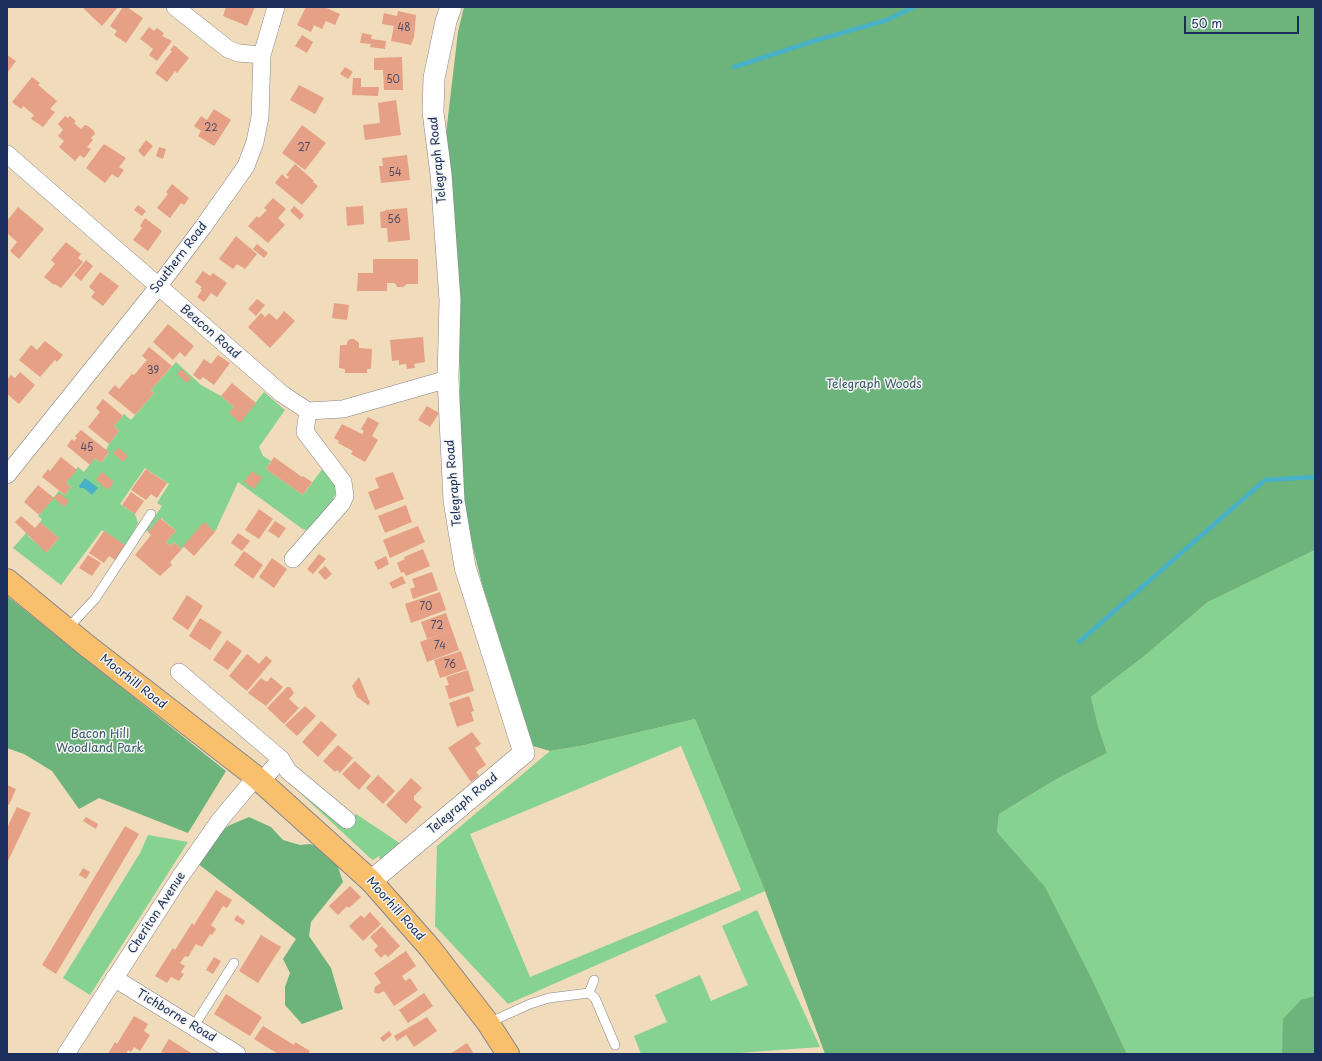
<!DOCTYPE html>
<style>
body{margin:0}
#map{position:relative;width:1322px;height:1061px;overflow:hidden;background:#f0dbbb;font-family:"Playpen Sans",sans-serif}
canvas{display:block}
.frame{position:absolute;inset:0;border:8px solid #1b2f5e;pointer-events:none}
.scale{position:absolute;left:1184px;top:16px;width:115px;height:18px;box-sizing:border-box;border:2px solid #1b2f5e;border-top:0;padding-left:5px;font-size:12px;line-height:14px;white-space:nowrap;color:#1b2f5e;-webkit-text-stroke:3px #f6f6f2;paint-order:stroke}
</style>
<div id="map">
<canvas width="1322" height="1061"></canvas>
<div class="frame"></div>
<div class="scale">50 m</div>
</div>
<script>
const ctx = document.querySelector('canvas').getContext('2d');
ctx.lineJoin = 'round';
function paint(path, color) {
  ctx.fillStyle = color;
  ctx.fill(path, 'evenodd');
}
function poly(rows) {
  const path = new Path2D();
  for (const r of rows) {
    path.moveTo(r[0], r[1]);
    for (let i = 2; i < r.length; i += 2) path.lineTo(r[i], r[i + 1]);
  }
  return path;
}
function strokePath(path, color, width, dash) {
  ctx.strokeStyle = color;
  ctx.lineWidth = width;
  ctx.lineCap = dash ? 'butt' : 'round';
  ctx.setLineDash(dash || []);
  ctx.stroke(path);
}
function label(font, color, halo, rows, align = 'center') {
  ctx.font = font + ' "Playpen Sans",sans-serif';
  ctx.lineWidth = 3;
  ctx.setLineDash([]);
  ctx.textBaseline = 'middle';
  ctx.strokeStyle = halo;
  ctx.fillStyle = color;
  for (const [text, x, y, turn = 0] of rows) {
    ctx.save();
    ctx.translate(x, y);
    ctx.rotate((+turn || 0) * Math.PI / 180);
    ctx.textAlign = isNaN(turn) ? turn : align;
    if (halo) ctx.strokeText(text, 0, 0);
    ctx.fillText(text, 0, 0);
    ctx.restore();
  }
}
paint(poly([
 [176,362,201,385,221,396,234,407,229,413,240,422,264,392,285,410,259,447,263,456,271,461,266,469,303,495,323,468,336,483,336,492,328,511,308,529,304,530,238,482,215,532,204,523,182,549,174,542,171,546,166,542,176,531,161,518,148,532,146,530,162,506,157,503,169,484,145,468,120,504,135,514,138,523,126,546,102,530,61,585,13,548,27,532,29,535,28,536,47,552,59,538,40,522,42,519,38,516,59,491,65,495,71,487,66,483,78,467,84,472,95,458,101,463,109,453,106,450,109,444,119,431,114,426,124,414,131,420,154,393,151,390],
 [1315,550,1315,1054,1127,1054,1091,977,1045,888,997,832,999,814,1055,780,1107,753,1098,726,1091,697,1143,657,1208,602],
 [695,719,765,891,508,1004,435,926,437,846,550,751,580,746],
 [681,746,741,890,530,977,470,834],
 [283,777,350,823,356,814,401,844,380,859,379,856,373,860,370,858],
 [148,835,188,842,90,995,63,978,140,853],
 [757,910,820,1047,725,1054,641,1054,634,1036,667,1022,655,995,700,975,711,1001,748,985,722,926]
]), '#85d291');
paint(poly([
 [464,7,1315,7,1315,550,1208,602,1143,657,1091,697,1098,726,1107,753,1055,780,999,814,997,832,1045,887,1091,977,1127,1054,825,1054,765,891,695,719,580,746,550,751,533,746,482,584,459,491,460,379,458,308,445,142,458,32],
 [7,596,226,771,188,833,99,798,79,809,52,771,24,754,7,748],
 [249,817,271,827,283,840,300,845,310,844,333,852,343,882,311,922,309,936,331,968,343,1009,302,1024,285,1005,285,987,290,973,283,959,296,939,197,863,212,840,228,826],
 [1315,996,1315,1054,1282,1054,1283,1019,1301,1000]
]), '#6cb47b');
paint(poly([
 [85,478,98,488,92,495,84,488,80,488,79,486]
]), '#48b1c7');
strokePath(poly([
 [734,67,814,41,887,20,914,7],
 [1079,642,1265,480,1315,477]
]), '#48b1c7', 4.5);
paint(poly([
 [82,7,118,7,102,26],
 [123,7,127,7,143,18,126,43,114,35,117,31,110,26],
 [226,7,255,7,247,26,223,16],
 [306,7,324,7,340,14,335,25,326,21,322,29,314,25,311,32,297,25],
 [398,11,416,15,414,37,411,45,391,41,394,26,382,24,384,13,397,16],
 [149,27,154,31,157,28,164,33,162,36,172,41,157,61,149,55,153,49,140,39],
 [362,33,372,35,371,39,386,41,385,49,370,47,371,44,360,43],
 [302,35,313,42,307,53,295,46],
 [174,45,189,58,177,73,175,71,167,82,155,73,172,51,170,50],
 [7,55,16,61,7,73],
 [402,57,403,90,384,90,383,70,374,70,374,58],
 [345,67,353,72,348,79,340,74],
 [32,77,40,83,38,85,57,101,50,109,55,112,43,127,31,119,34,115,23,106,21,109,12,102],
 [353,78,361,78,361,87,379,87,378,96,352,95],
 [299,85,324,98,315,114,290,100],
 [396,100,401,135,365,140,363,125,380,123,378,103],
 [214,109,231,120,214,146,198,136,201,131,194,126,201,116,207,120],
 [65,116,68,118,70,116,76,121,74,123,81,129,85,125,88,126,94,131,95,134,91,138,93,140,87,147,91,149,84,158,80,155,75,161,59,147,64,141,58,136,63,130,58,124],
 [302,125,326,143,305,170,282,153],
 [146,140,153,146,144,157,138,151],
 [104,144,126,158,119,167,124,170,118,178,112,174,105,183,86,168],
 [159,147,166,149,163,159,156,156],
 [407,155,410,180,381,183,379,166,383,166,382,158],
 [295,164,314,181,313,182,318,186,302,205,275,183,282,174,287,179,289,177,286,175],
 [172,184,189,198,184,205,181,203,170,218,157,208,168,194,166,192],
 [273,198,286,209,278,218,285,225,268,243,248,226,257,216,259,218,267,210,264,208],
 [138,205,146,211,142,216,134,210],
 [294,206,304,215,300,220,290,211],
 [363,206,364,224,347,226,346,207],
 [18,207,44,229,19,259,10,251,17,242,7,233,7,221],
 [407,208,410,240,388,242,387,228,381,228,380,212,385,211,385,210],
 [145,218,162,231,148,251,133,240,142,228,140,226],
 [236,236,257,254,245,269,237,264,233,269,219,259],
 [66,242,81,254,78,258,83,262,61,288,55,284,54,285,44,277,55,264,51,260],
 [257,244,268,253,264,258,253,249],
 [373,259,418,259,418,284,407,284,403,287,397,287,395,283,387,283,387,291,357,291,358,273,373,273],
 [86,260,93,266,81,281,74,275],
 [203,271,210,276,213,273,227,283,217,297,211,293,204,302,197,297,202,290,200,289,202,287,195,282],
 [100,272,119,286,103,306,91,297,95,292,89,287],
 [257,299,265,305,256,316,248,309],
 [334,303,349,305,347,320,332,318],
 [284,311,295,321,270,348,248,327,261,313,265,317,269,313,277,320],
 [168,324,194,346,185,357,180,352,173,360,153,342],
 [423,337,425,362,414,364,415,368,407,369,406,364,399,365,399,360,392,361,390,340],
 [350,339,354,339,359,343,359,348,372,349,371,369,367,369,367,373,345,373,345,369,339,368,340,345,347,345,347,342],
 [45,341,63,355,57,362,55,360,40,377,19,360,31,345,37,350],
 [149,347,172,366,151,390,154,393,135,415,108,393,115,385,119,389,132,374,134,375,147,360,142,356],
 [218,355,230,363,214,385,203,377,200,380,193,375,204,359,211,364],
 [181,369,191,378,187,383,177,374],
 [20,372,35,385,19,404,7,394,7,380,11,375,15,378],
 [232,383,256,403,240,423,229,413,234,407,221,396],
 [103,399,123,416,114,426,119,431,109,444,88,427,100,412,96,408],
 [427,406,439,413,430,427,418,420],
 [368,417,379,423,372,436,378,440,365,462,351,454,353,451,338,443,339,441,334,438,342,424,362,434,364,431,361,429],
 [81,430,109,452,101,463,95,458,90,465,67,446,72,439,74,441,77,438,75,436],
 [118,448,128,456,123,462,113,453],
 [61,457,77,470,66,483,71,487,65,495,42,477,48,469,50,471],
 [274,457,302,477,303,476,312,482,303,495,266,469],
 [146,469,167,483,157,498,151,494,146,500,131,490],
 [252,471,262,478,254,489,244,482],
 [102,472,114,482,108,490,96,480],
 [393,472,404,499,375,510,368,492,379,488,375,478],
 [38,485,54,498,39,515,24,502],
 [131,492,144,501,135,514,122,505],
 [59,493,69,501,64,507,54,498],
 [406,505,412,522,385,533,378,516],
 [259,509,273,519,259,539,245,530],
 [21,516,35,528,40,522,59,538,46,553,15,522],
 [160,518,176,531,166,542,171,546,174,542,182,549,170,562,172,565,160,576,135,555,151,535,148,532],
 [275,521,286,528,279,538,268,531],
 [204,522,215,532,194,556,183,546],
 [418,526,425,542,390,558,383,540],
 [104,531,125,545,115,560,109,556,104,563,89,553],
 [238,533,250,541,242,551,231,543],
 [423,549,430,566,406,576,404,572,401,573,397,563,405,559,404,557],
 [244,551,263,565,253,579,234,565],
 [319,554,326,559,313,574,307,569],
 [88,555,101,563,92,576,79,568],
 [386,556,389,564,378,570,374,562],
 [272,558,287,569,274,588,259,577],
 [325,566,332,574,325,580,318,572],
 [432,572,438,590,413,599,410,589,415,587,412,579],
 [402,576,406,583,393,589,389,583],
 [440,592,446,610,411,623,405,604],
 [187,595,203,606,188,630,172,619],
 [446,613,452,630,427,639,421,622],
 [200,618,222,632,210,650,189,636],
 [452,630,459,650,427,662,420,642],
 [227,640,242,651,228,670,213,660],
 [461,651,467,669,440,678,434,660],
 [247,654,259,664,266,656,272,661,247,691,229,676],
 [468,670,474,691,449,699,445,686,449,685,446,677],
 [271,677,283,687,266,706,248,693,261,678,267,682],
 [359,677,370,703,368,705,357,697,352,686],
 [287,687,290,687,294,693,289,699,299,708,284,724,267,708],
 [469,696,474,711,471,712,474,721,457,727,449,703],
 [305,706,316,716,297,736,285,725],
 [321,721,337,735,318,757,302,742],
 [472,732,481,744,475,748,486,765,476,772,479,776,471,782,448,748],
 [338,745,353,758,340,773,337,770,335,772,323,761],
 [355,761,371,776,359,790,342,774],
 [378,775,395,791,383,804,366,788],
 [411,778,422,788,414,796,414,800,422,807,406,824,386,805],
 [7,785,16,789,9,805,7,804],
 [17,807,31,813,7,863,7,828],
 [86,817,98,824,96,829,83,821],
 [125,826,139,834,56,974,42,965],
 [83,868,90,872,86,879,79,875],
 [350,886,361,897,349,908,347,906,338,915,329,906],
 [216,890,232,900,227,908,223,906,211,925,216,929,212,935,210,934,202,947,196,944,188,957,185,956,180,963,185,966,181,972,184,974,179,981,171,977,167,983,155,976,173,948,175,950,192,923,194,925],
 [370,912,381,924,363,941,349,926,361,915,364,918],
 [237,915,245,921,243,925,234,920],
 [382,926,400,946,388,957,385,954,381,958,374,950,378,946,370,937],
 [261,935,281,947,258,983,239,971],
 [406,951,416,966,402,976,405,981,410,978,418,990,394,1006,384,991,378,994,374,992,375,987,381,983,374,973],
 [214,957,221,961,213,974,206,970],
 [424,993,433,1006,408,1023,399,1010],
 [226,994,262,1017,250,1036,214,1014],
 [134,1016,148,1024,144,1031,150,1035,140,1051,134,1047,131,1052,128,1050,126,1054,108,1054,115,1042,117,1044],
 [427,1017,437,1031,414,1047,406,1035,397,1041,394,1036],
 [263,1026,294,1045,295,1042,310,1051,308,1054,278,1054,254,1039],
 [389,1031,392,1035,383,1042,380,1038],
 [169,1039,183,1048,193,1054,165,1054,161,1052],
 [467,1043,474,1054,450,1054]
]), '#e5a085');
const service = poly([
 [67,629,95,599,151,514],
 [589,993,594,980],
 [488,1023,530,1004,549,998,589,993,595,998,615,1045],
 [194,1026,234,963]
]);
const minor = poly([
 [175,7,228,49,238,53,262,55],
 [7,154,282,394,308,411,343,409,448,379],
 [7,475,158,287,203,227,246,166,255,142,260,117,262,55,276,7],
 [293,559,342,503,345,496,343,482,305,432,308,411],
 [179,672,281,759,288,771,347,820],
 [261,782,281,759],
 [114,978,237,1054],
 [66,1054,180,877,220,820,256,777]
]);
const tertiary = poly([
 [371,881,524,753,465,567,454,501,448,379,450,300,441,174,433,112,434,78,446,21,451,7]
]);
const primary = poly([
 [7,580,86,645,256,777,371,881,430,948,488,1023,508,1054]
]);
strokePath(service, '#86858c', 10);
strokePath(minor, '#86858c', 18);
strokePath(tertiary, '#86858c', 22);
strokePath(primary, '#86858c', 24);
strokePath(service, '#fff', 9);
strokePath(minor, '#fff', 17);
strokePath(tertiary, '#fff', 21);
strokePath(primary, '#f8bf6c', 22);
label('10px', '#4e4b68', null, [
 ["48",404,28],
 ["50",393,80],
 ["22",211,128],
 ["27",304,148],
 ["54",395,173],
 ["56",394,220],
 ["39",153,371],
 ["45",87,448],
 ["70",426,607],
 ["72",437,626],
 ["74",440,646],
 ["76",450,665]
]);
label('12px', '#1b2f5e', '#f6f6f2', [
 ["Telegraph Road",438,160,-96],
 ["Southern Road",179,258,-53],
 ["Beacon Road",210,332,41],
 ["Telegraph Road",454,483,-95],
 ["Moorhill Road",133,682,38],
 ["Telegraph Road",463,804,-40],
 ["Moorhill Road",395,909,48],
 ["Cheriton Avenue",157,913,-57],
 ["Tichborne Road",176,1016,31]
]);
label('12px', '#36586b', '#f6f6f2', [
 ["Telegraph Woods",874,385],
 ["Bacon Hill",100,735],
 ["Woodland Park",100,749]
]);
</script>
